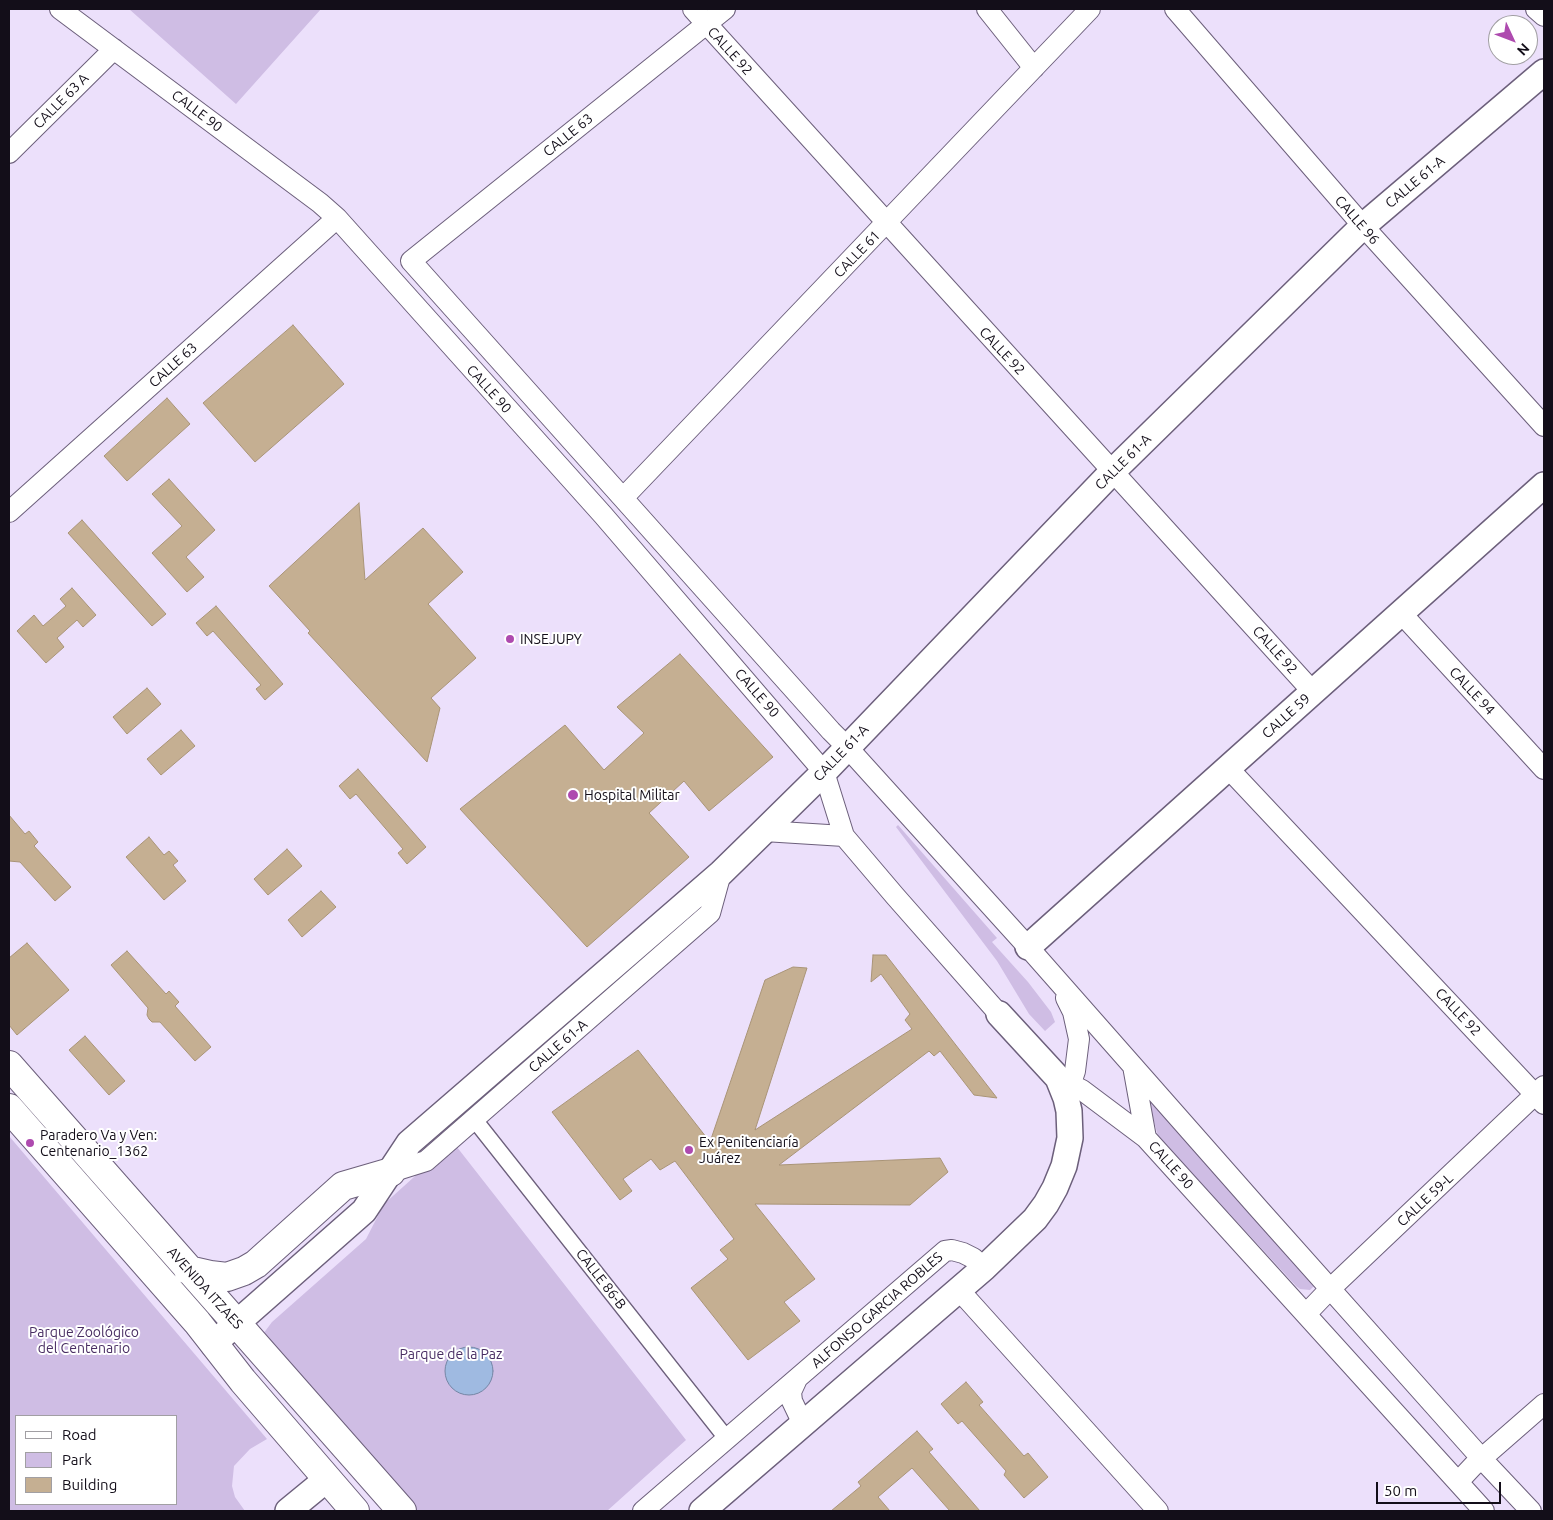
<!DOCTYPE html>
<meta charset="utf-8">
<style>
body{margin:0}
#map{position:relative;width:1553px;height:1520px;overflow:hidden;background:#ece0fb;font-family:Ubuntu,sans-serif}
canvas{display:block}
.frame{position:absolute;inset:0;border:10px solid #130e19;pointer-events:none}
.legend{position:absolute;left:15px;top:1415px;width:162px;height:90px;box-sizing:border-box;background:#fff;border:1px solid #a19fa3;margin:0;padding:6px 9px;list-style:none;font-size:15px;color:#130e19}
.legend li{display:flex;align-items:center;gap:10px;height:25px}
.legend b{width:25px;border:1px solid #a19fa3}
.north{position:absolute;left:1488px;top:15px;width:50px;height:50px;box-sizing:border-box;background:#fff;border:1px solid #a19fa3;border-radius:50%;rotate:133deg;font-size:14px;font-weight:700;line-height:20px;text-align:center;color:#130e19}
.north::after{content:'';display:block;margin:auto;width:18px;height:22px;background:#ae4aaf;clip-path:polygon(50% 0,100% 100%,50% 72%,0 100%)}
.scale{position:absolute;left:1376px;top:1482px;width:125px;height:22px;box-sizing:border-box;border:2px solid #130e19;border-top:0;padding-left:6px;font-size:15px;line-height:18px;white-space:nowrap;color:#130e19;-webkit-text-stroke:4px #fff;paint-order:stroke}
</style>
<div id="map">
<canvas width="1553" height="1520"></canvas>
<div class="frame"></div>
<ul class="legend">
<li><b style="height:6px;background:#fff"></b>Road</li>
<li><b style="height:14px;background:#cfbde4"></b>Park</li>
<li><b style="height:14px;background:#c5af92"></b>Building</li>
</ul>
<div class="north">N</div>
<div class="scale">50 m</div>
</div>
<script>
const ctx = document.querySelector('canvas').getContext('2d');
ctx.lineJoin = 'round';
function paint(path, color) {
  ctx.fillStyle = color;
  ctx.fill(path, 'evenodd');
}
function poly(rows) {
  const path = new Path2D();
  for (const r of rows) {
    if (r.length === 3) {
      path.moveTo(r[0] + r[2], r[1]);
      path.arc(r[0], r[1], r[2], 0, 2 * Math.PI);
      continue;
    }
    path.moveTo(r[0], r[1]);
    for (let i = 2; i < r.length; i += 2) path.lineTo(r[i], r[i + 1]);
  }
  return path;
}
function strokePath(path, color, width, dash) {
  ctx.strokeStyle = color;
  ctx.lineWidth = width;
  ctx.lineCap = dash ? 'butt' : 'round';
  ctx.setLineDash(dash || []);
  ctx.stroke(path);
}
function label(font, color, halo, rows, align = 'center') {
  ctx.font = font + ' Ubuntu,sans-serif';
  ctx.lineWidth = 4;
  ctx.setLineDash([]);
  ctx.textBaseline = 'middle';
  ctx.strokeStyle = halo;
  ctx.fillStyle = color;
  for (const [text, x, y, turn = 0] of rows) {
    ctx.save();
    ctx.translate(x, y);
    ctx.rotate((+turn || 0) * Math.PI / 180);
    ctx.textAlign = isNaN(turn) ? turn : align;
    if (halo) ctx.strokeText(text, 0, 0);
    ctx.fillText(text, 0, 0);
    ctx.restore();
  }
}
paint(poly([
 [129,9,321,9,236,104],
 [898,825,997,938,992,942,1028,982,1051,1012,1055,1022,1045,1031,1029,1014,997,961,896,827],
 [1148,1100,1186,1137,1314,1283,1314,1286,1310,1290,1300,1289,1296,1286,1158,1136],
 [9,1136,267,1439,250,1449,234,1466,232,1486,235,1497,245,1511,9,1511],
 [16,1416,176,1416,176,1504,16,1504],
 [453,1142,686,1440,607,1511,412,1511,263,1334,272,1322,366,1239,384,1204]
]), '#cfbde4');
const water = poly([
 [469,1371,24]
]);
paint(water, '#9fbae1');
strokePath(water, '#7586a5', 1);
const building = poly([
 [293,325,344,384,255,462,203,403,293,325],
 [167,398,190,424,127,481,104,456,167,398],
 [169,479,215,530,186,557,204,577,187,592,152,553,182,526,152,494,169,479],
 [359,503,365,580,423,528,463,572,428,604,476,658,431,698,440,708,427,762,308,633,310,631,269,586,359,503],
 [82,520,166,614,152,626,68,533,82,520],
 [72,588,96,615,83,627,77,620,57,638,64,647,46,663,17,631,34,615,43,626,66,606,60,599,72,588],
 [216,606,283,684,265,700,256,689,261,685,213,631,207,636,196,623,216,606],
 [680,654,773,757,709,811,684,781,649,813,689,857,587,947,460,809,565,725,604,770,644,733,617,707,680,654],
 [147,688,161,704,127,734,113,717,147,688],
 [181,730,195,746,161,775,147,759,181,730],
 [358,769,426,847,407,864,398,853,403,849,356,794,350,799,339,786,358,769],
 [9,815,25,834,29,831,38,842,34,846,71,887,55,901,20,862,9,861,9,815],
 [149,837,164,855,169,851,178,861,173,865,186,881,164,900,126,857,149,837],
 [287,849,302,866,268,895,254,879,287,849],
 [321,891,336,907,302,937,288,920,321,891],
 [27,943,69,990,17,1035,9,1025,9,958,27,943],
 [127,951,166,994,169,991,179,1002,175,1006,211,1047,195,1061,160,1022,152,1022,149,1019,147,1015,148,1008,111,965,127,951],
 [873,955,886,955,997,1098,974,1095,940,1051,934,1056,929,1051,779,1165,940,1158,948,1172,910,1205,755,1204,815,1279,784,1302,800,1321,748,1360,691,1288,728,1259,720,1250,734,1239,675,1161,660,1170,651,1159,623,1179,632,1191,620,1200,552,1112,638,1050,710,1142,765,980,793,967,807,968,755,1130,912,1029,905,1020,910,1014,881,974,871,982,873,955],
 [85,1036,125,1081,109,1095,69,1050,85,1036],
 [966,1382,983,1402,979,1405,1024,1456,1028,1453,1048,1477,1024,1498,1004,1475,1006,1471,962,1421,958,1424,941,1404,966,1382],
 [917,1431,933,1449,929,1452,980,1511,950,1511,912,1468,878,1497,890,1511,831,1511,861,1486,858,1482,917,1431]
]);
paint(building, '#c5af92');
strokePath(building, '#a99477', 1);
const pedestrian = poly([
 [474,1119,727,1439]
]);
const minor = poly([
 [60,9,320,203,337,218,603,515,824,772,844,836,895,896,999,1014],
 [693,9,1313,692],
 [725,9,411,261,831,731,847,747,1028,947,1259,1209,1482,1459,1531,1511],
 [987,9,1034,68],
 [1175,9,1363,226,1544,426],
 [1536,9,1544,16],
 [9,153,114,49],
 [623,498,1090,9],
 [9,512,337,218],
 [1401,613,1544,769],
 [1228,768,1544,1104],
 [764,831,844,836],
 [1066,998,1073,1012,1079,1039,1075,1071,1067,1095],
 [1133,1066,1146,1138],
 [1058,1078,1082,1090,1146,1138,1484,1511],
 [391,1172,426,1161,710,913,721,873],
 [959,1290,1158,1511],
 [1306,1314,1330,1289,1544,1086],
 [797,1379,791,1392,792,1401,803,1424],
 [1458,1482,1473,1466,1544,1404],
 [643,1511,945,1251,952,1250,963,1253,973,1258,984,1268]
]);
const tertiary = poly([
 [1028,947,1544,485],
 [213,1344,364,1211,409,1143,721,873,764,831,824,772,1113,471,1363,226,1544,72],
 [288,1511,327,1479],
 [702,1511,984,1268,1035,1219,1046,1204,1055,1188,1064,1166,1070,1138,1069,1111,1066,1098,1058,1078,999,1014]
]);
const primary = poly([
 [9,1065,402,1511],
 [9,1108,197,1322,243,1381,355,1511],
 [188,1270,210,1275,227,1277,244,1271,256,1264,343,1186,391,1172]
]);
strokePath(pedestrian, '#6c5f7b', 18);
strokePath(minor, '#6c5f7b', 22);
strokePath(tertiary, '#6c5f7b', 28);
strokePath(primary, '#6c5f7b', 30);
strokePath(pedestrian, '#fff', 15);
strokePath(minor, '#fff', 20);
strokePath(tertiary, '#fff', 25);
strokePath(primary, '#fff', 28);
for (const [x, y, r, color] of [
 [510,639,5,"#ae4aaf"],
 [573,795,6,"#ae4aaf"],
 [30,1143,5,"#ae4aaf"],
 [689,1150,5,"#ae4aaf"]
]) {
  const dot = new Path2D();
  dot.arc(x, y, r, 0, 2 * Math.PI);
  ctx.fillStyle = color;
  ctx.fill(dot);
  strokePath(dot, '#fff', 2);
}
label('14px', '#130e19', '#fff', [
 ["CALLE 92",730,51,48],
 ["CALLE 63 A",61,101,-45],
 ["CALLE 90",197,111,37],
 ["CALLE 63",568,135,-39],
 ["CALLE 61-A",1415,182,-40],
 ["CALLE 96",1357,220,49],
 ["CALLE 61",857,254,-46],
 ["CALLE 92",1002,351,47],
 ["CALLE 63",173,365,-42],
 ["CALLE 90",489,389,48],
 ["CALLE 61-A",1123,462,-45],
 ["CALLE 92",1275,650,48],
 ["CALLE 94",1472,691,47],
 ["CALLE 90",757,693,49],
 ["CALLE 59",1286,716,-42],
 ["CALLE 61-A",841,753,-46],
 ["CALLE 92",1458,1012,47],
 ["CALLE 61-A",558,1046,-41],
 ["CALLE 90",1171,1165,48],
 ["CALLE 59-L",1425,1200,-43],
 ["CALLE 86-B",601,1279,52],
 ["AVENIDA ITZAES",205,1288,48],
 ["ALFONSO GARCIA ROBLES",877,1310,-41]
]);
label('14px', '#130e19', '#fff', [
 ["INSEJUPY",520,639],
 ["Hospital Militar",584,795],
 ["Paradero Va y Ven:",40,1135],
 ["Centenario_1362",40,1151],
 ["Ex Penitenciaría",699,1142],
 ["Juárez",699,1158]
], 'left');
label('14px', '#492e63', '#fff', [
 ["Parque Zoológico",84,1332],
 ["del Centenario",84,1348],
 ["Parque de la Paz",451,1354]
]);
</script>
